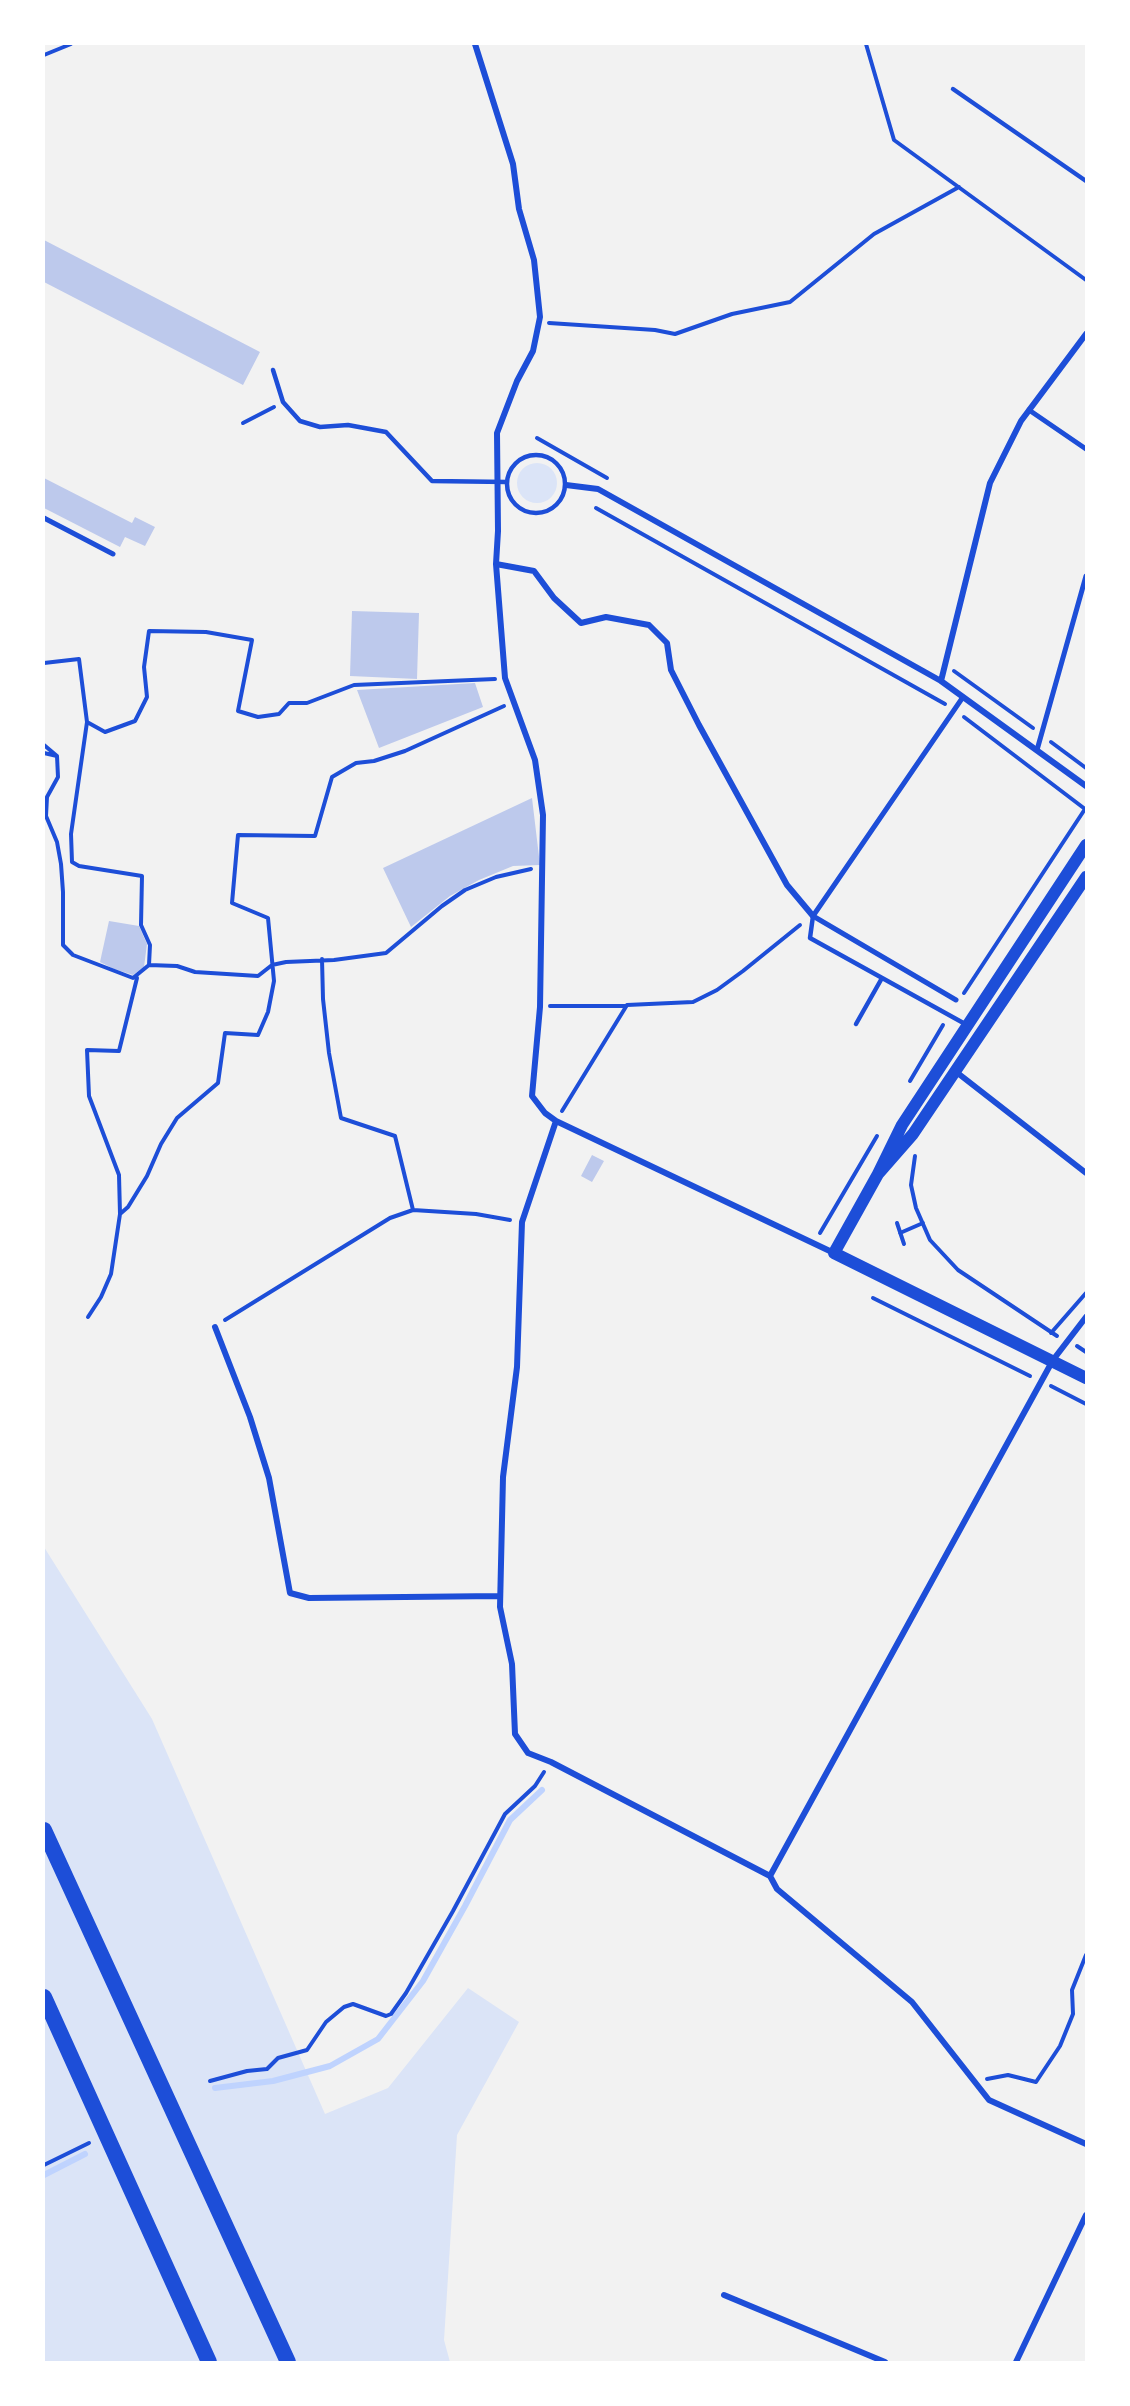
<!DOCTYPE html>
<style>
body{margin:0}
#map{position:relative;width:1130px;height:2406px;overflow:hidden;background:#f2f2f2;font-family:"DejaVu Sans",sans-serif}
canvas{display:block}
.frame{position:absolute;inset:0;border:45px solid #fff;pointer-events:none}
</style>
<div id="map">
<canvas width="1130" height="2406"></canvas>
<div class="frame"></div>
</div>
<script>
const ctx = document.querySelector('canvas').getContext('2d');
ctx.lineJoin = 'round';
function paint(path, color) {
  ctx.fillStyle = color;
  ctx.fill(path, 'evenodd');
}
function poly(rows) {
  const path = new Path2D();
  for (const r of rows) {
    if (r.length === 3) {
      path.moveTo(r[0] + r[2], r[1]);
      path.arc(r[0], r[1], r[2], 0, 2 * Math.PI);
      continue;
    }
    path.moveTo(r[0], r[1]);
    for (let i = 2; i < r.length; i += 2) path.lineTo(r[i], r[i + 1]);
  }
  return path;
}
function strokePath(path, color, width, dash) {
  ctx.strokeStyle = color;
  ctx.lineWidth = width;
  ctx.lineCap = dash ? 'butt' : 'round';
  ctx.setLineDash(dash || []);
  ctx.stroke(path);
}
paint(poly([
 [537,483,20],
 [44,1547,152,1719,325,2114,388,2088,468,1988,519,2022,457,2135,444,2340,450,2362,44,2362]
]), '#dbe4f7');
strokePath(poly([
 [215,2088,273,2081,330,2066,378,2039,423,1981,465,1906,510,1820,542,1790],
 [44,2175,85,2154]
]), '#bfd3fe', 6);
paint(poly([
 [44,240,260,352,243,385,44,282],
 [44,478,132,523,135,517,155,527,145,546,125,537,120,547,44,508],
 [352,611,419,613,417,679,350,676],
 [475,683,483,707,379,748,357,690],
 [532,798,540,865,513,866,479,880,450,896,411,927,383,868],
 [109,921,139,926,147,944,144,967,133,975,114,969,100,962],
 [592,1155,604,1161,592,1182,581,1176]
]), '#bdc9ec');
strokePath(poly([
 [866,44,894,140,1086,280],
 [44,55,71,44],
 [549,323,655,330,675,334,732,314,790,302,874,234,959,187],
 [243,423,274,407],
 [537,438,607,478],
 [596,508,945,704],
 [44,663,79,659,87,722,105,732,135,721,147,697,144,667,149,631,206,632,252,640,238,711,258,717,279,714,289,703,307,703,354,685,495,679],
 [954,671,1033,728],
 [87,722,71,834,72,862,79,866,142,876,141,925,150,945,149,965],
 [1051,742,1086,768],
 [44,745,57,756,44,753],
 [57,756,58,777,47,797,46,816,57,842,61,864,63,892,63,945,73,955,133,978,149,965,177,966,195,972,258,976,272,965,286,962,334,960,386,953,442,906,465,890,496,877,531,869],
 [322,959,323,999,329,1053,341,1118,395,1136,413,1210],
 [964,993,1085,809,964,717],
 [550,1006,626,1006],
 [910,1081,943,1025],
 [562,1111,627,1005,693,1002,717,990,743,971,800,925],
 [915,1156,911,1185,916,1208,930,1240,958,1270,1057,1336],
 [120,1214,119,1175,89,1096,87,1050,119,1051,137,978],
 [897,1223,904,1244],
 [820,1233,877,1136],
 [900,1233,923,1223],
 [873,1298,1030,1376],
 [88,1317,101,1297,111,1274,120,1214,128,1207,147,1176,161,1144,177,1118,218,1083,225,1033,258,1035,268,1012,274,981,268,918,232,903,238,835,315,836,332,777,356,763,374,761,405,751,504,706],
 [225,1320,390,1218,413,1210,476,1214,510,1220],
 [1051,1333,1086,1293],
 [1077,1346,1086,1352],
 [1051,1386,1086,1404],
 [987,2079,1008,2075,1036,2082,1060,2046,1073,2014,1072,1990,1086,1955],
 [210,2081,247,2071,267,2069,278,2058,307,2050,326,2022,344,2007,353,2004,386,2016,391,2014,406,1993,453,1911,505,1814,535,1786,544,1772],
 [44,2165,89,2143]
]), '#1d4ed8', 4);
strokePath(poly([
 [953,89,1086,181],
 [273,370,283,402,300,421,320,427,348,425,386,432,432,481,507,482],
 [536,484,29],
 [813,916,810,938,967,1025],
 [856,1024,882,978]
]), '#1d4ed8', 4.5);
strokePath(poly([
 [1029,410,1086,449],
 [44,518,113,554],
 [1037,750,1086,576],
 [956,1000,813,916,963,697]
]), '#1d4ed8', 5);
strokePath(poly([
 [475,44,513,164,519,209,534,260,540,317,533,351,517,381,497,433,498,531,496,564,505,678,535,760,543,815,540,1007,532,1096,545,1113,556,1121,834,1253],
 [566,485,598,489,941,681,1086,786],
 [496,564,534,571,554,598,581,623,606,617,649,625,667,643,671,670,699,725,787,885,813,916],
 [941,681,990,483,1021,421,1086,334],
 [955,1071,1086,1173],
 [556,1121,522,1222,517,1367,503,1477,500,1607,512,1664,515,1734,528,1753,551,1762,770,1876],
 [1086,1317,1053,1360,770,1876,777,1889,912,2002,989,2100,1086,2144],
 [215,1327,250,1417,269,1478,290,1593,309,1598,500,1596],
 [724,2295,885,2362],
 [1016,2362,1086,2215]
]), '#1d4ed8', 6);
strokePath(poly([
 [1086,845,902,1125,878,1174,913,1134,1086,877],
 [878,1174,834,1253,1086,1378]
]), '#1d4ed8', 12);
strokePath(poly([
 [44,1830,288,2362],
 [44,1997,209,2362]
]), '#1d4ed8', 16);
</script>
